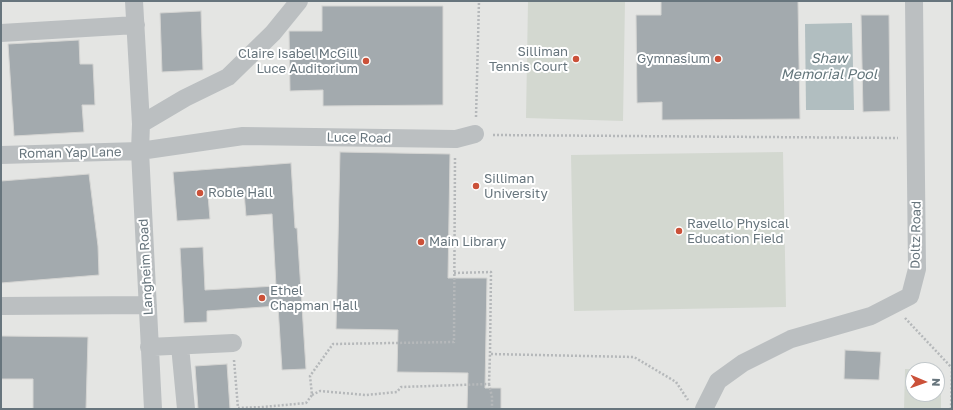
<!DOCTYPE html>
<style>
body{margin:0}
#map{position:relative;width:953px;height:410px;overflow:hidden;background:#f4f3f0;font-family:"Golos Text",sans-serif}
canvas{display:block}
.frame{position:absolute;inset:0;border:2px solid #67757d;pointer-events:none}
.north{position:absolute;left:905px;top:362px;width:40px;height:40px;box-sizing:border-box;background:#fff;border:1px solid #c2c8cb;border-radius:50%;rotate:92deg;font-size:11px;font-weight:700;line-height:16px;text-align:center;color:#67757d}
.north::after{content:'';display:block;margin:auto;width:14px;height:18px;background:#cb5139;clip-path:polygon(50% 0,100% 100%,50% 72%,0 100%)}
</style>
<div id="map">
<canvas width="953" height="410"></canvas>
<div class="frame"></div>
<div class="north">N</div>
</div>
<script>
const ctx = document.querySelector('canvas').getContext('2d');
ctx.lineJoin = 'round';
function paint(path, color) {
  ctx.fillStyle = color;
  ctx.fill(path, 'evenodd');
}
function poly(rows) {
  const path = new Path2D();
  for (const r of rows) {
    path.moveTo(r[0], r[1]);
    for (let i = 2; i < r.length; i += 2) path.lineTo(r[i], r[i + 1]);
  }
  return path;
}
function strokePath(path, color, width, dash) {
  ctx.strokeStyle = color;
  ctx.lineWidth = width;
  ctx.lineCap = dash ? 'butt' : 'round';
  ctx.setLineDash(dash || []);
  ctx.stroke(path);
}
function label(font, color, halo, rows, align = 'center') {
  ctx.font = font + ' "Golos Text",sans-serif';
  ctx.lineWidth = 4;
  ctx.setLineDash([]);
  ctx.textBaseline = 'middle';
  ctx.strokeStyle = halo;
  ctx.fillStyle = color;
  for (const [text, x, y, turn = 0] of rows) {
    ctx.save();
    ctx.translate(x, y);
    ctx.rotate((+turn || 0) * Math.PI / 180);
    ctx.textAlign = isNaN(turn) ? turn : align;
    if (halo) ctx.strokeText(text, 0, 0);
    ctx.fillText(text, 0, 0);
    ctx.restore();
  }
}
paint(poly([
 [1,1,952,1,952,409,1,409],
 [913,370,937,370,937,394,913,394]
]), '#e4e5e3');
paint(poly([
 [528,1,625,1,623,121,526,118],
 [783,152,786,307,574,311,571,155],
 [905,369,941,370,941,409,904,409],
 [913,370,937,370,937,394,913,394]
]), '#d3d8d0');
paint(poly([
 [852,23,854,110,806,110,805,24]
]), '#b1bec0');
const building = poly([
 [661,1,798,1,800,119,662,120,662,102,637,103,636,15,661,15,661,1],
 [322,6,443,6,443,105,323,106,323,90,290,91,289,31,322,31,322,6],
 [201,11,203,70,162,72,160,13,201,11],
 [861,15,889,15,890,111,863,112,861,15],
 [79,40,80,64,93,64,95,105,82,105,84,132,14,136,8,44,79,40],
 [340,152,450,154,448,278,487,278,485,388,501,388,501,409,467,409,468,373,397,372,398,330,336,329,340,152],
 [291,163,295,228,297,228,306,369,282,370,278,306,207,311,207,322,184,323,180,248,203,247,205,290,276,286,272,214,246,216,244,192,208,195,210,219,177,221,173,172,291,163],
 [89,174,98,246,99,275,1,283,1,181,89,174],
 [1,336,88,337,86,409,33,409,33,379,1,379,1,336],
 [845,350,881,352,879,380,844,379,845,350],
 [227,364,230,409,198,409,195,366,227,364]
]);
paint(building, '#a3aaae');
strokePath(building, '#d5d5d3', 1);
strokePath(poly([
 [476,117,479,1],
 [493,135,898,138],
 [454,273,491,272,490,354,634,357,676,382,688,400],
 [905,318,952,368,951,409],
 [234,360,238,408,263,407,306,403,312,395,310,376,333,344,454,342,455,156],
 [489,384,492,397,492,409],
 [312,395,320,391,366,395,397,392,401,387,489,384,490,354]
]), '#b5b8ba', 2.5, [2, 2]);
strokePath(poly([
 [134,1,141,124,140,151,153,409],
 [1,33,136,25],
 [141,124,185,98,228,77,273,33,299,1],
 [1,155,140,151,243,136,456,139,475,134],
 [1,306,148,305],
 [180,346,186,409],
 [149,347,233,343],
 [704,409,718,381,743,363,791,339,871,316,910,296,917,269,914,1]
]), '#bbbfc1', 18);
for (const [x, y, r, color] of [
 [576,59,4,"#cb5139"],
 [718,59,4,"#cb5139"],
 [366,61,4,"#cb5139"],
 [476,186,4,"#cb5139"],
 [200,193,4,"#cb5139"],
 [679,231,4,"#cb5139"],
 [421,242,4,"#cb5139"],
 [262,298,4,"#cb5139"]
]) {
  const dot = new Path2D();
  dot.arc(x, y, r, 0, 2 * Math.PI);
  ctx.fillStyle = color;
  ctx.fill(dot);
  strokePath(dot, '#fff', 1.5);
}
label('13px', '#67757d', '#fff', [
 ["Silliman",568,52,"right"],
 ["Tennis Court",568,67,"right"],
 ["Claire Isabel McGill",358,54,"right"],
 ["Luce Auditorium",358,69,"right"],
 ["Gymnasium",710,59,"right"],
 ["Silliman",484,179],
 ["University",484,194],
 ["Roble Hall",208,193],
 ["Ravello Physical",687,224],
 ["Education Field",687,239],
 ["Main Library",429,242],
 ["Ethel",270,291],
 ["Chapman Hall",270,306]
], 'left');
label('13px', '#67757d', '#fff', [
 ["Luce Road",359,138,1],
 ["Roman Yap Lane",70,153,-1],
 ["Doltz Road",916,235,-89],
 ["Langheim Road",146,267,-93]
]);
label('italic 14px', '#63767b', '#fff', [
 ["Shaw",829,59],
 ["Memorial Pool",829,75]
]);
</script>
